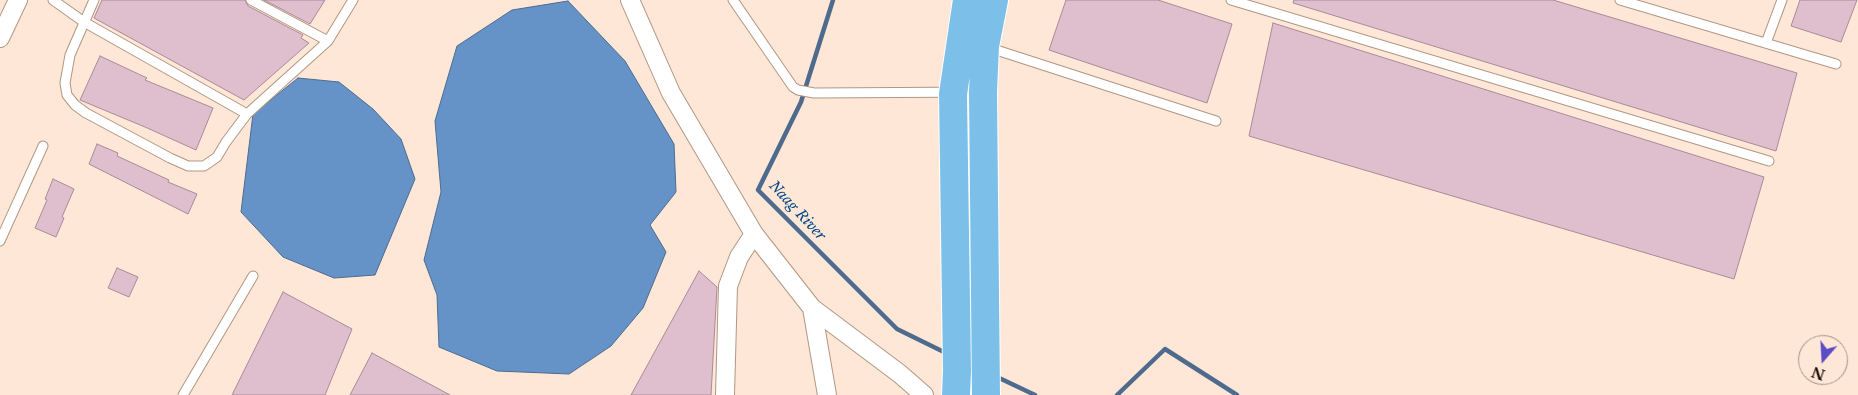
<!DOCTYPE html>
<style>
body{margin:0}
#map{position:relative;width:1858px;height:395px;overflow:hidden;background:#fee7d6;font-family:"Libre Baskerville",serif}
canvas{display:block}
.north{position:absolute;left:1798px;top:335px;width:50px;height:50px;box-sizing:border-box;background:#fee7d6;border:1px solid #a29184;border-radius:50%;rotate:199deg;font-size:14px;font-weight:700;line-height:20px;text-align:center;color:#190f08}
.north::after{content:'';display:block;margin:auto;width:18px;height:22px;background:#594cc4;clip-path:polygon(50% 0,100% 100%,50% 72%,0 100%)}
</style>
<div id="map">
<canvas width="1858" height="395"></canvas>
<div class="north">N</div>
</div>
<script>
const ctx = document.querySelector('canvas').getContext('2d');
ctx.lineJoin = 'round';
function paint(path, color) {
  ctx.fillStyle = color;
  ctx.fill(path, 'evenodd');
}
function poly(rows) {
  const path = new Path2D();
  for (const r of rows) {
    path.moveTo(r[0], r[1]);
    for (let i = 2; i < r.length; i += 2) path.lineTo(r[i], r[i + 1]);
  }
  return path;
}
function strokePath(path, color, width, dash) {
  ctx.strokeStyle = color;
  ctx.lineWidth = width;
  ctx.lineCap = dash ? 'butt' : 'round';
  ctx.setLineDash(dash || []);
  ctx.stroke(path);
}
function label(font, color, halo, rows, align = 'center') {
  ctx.font = font + ' "Libre Baskerville",serif';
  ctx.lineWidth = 4;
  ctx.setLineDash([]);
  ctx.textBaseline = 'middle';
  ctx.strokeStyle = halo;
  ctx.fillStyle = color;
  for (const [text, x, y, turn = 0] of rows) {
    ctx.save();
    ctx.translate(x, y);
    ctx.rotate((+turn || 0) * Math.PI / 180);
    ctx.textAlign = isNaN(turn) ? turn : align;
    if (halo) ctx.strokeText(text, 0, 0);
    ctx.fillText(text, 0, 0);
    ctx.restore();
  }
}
const water = poly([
 [568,1,625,61,674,144,676,192,650,225,666,252,643,308,611,346,569,374,497,371,439,347,437,295,424,260,441,192,435,121,457,46,512,10,568,1],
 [298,78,339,82,373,109,401,139,415,179,375,275,334,278,283,257,241,212,253,114,298,78]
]);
paint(water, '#6592c7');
strokePath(water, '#4e6b8e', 1);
strokePath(poly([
 [833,0,801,102,758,190,897,329,948,354],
 [995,376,1035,395],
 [1117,395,1165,349,1237,395]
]), '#4e6b8e', 4.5);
const building = poly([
 [102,0,245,0,248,6,303,35,301,38,309,43,244,100,94,18,102,0],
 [264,0,325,0,310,24,264,0],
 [1066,0,1158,0,1232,24,1207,103,1049,50,1066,0],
 [1294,0,1553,0,1797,73,1776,151,1293,3,1294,0],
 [1800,0,1857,0,1841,42,1791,26,1800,0],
 [1273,23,1764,177,1734,279,1249,136,1273,23],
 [100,56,147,78,145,80,213,108,196,150,145,127,80,100,100,56],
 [97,144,118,153,117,156,169,180,168,182,197,194,188,214,89,164,97,144],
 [53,179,74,189,62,217,64,218,56,237,35,228,47,200,45,199,53,179],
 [117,268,138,277,129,297,108,288,117,268],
 [699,271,717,287,711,395,631,395,699,271],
 [283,292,352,329,325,395,232,395,283,292],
 [372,353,450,395,350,395,372,353]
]);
paint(building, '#dfbfce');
strokePath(building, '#a98a99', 1);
const service = poly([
 [53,0,84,22,247,114],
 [94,0,70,55,65,83,67,95,75,105,86,113,170,158,188,166,204,166,217,157,226,142,247,114,328,41,353,0],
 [251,0,328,41],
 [733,0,793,87,798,90,814,93,981,92],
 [1231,0,1769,161],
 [1620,0,1836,64],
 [1766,43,1782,0],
 [987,47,1216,121],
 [0,241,43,146],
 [183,395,253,276]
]);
const minor = poly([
 [630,0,671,93,754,234,812,308,900,374,924,395],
 [0,38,18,0],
 [812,308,827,395],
 [725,395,728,286,739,257,754,234]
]);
const trunk = poly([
 [956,395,957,371,953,94,967,0],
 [986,395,983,92,985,46,994,0]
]);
strokePath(service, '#b19783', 11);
strokePath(minor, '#b19783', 20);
strokePath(trunk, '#fff', 30);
strokePath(service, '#fff', 9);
strokePath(minor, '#fff', 18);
strokePath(trunk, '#7cc0ea', 28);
label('italic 14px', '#004687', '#fee7d6', [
 ["Naag River",797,211,47]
]);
</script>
